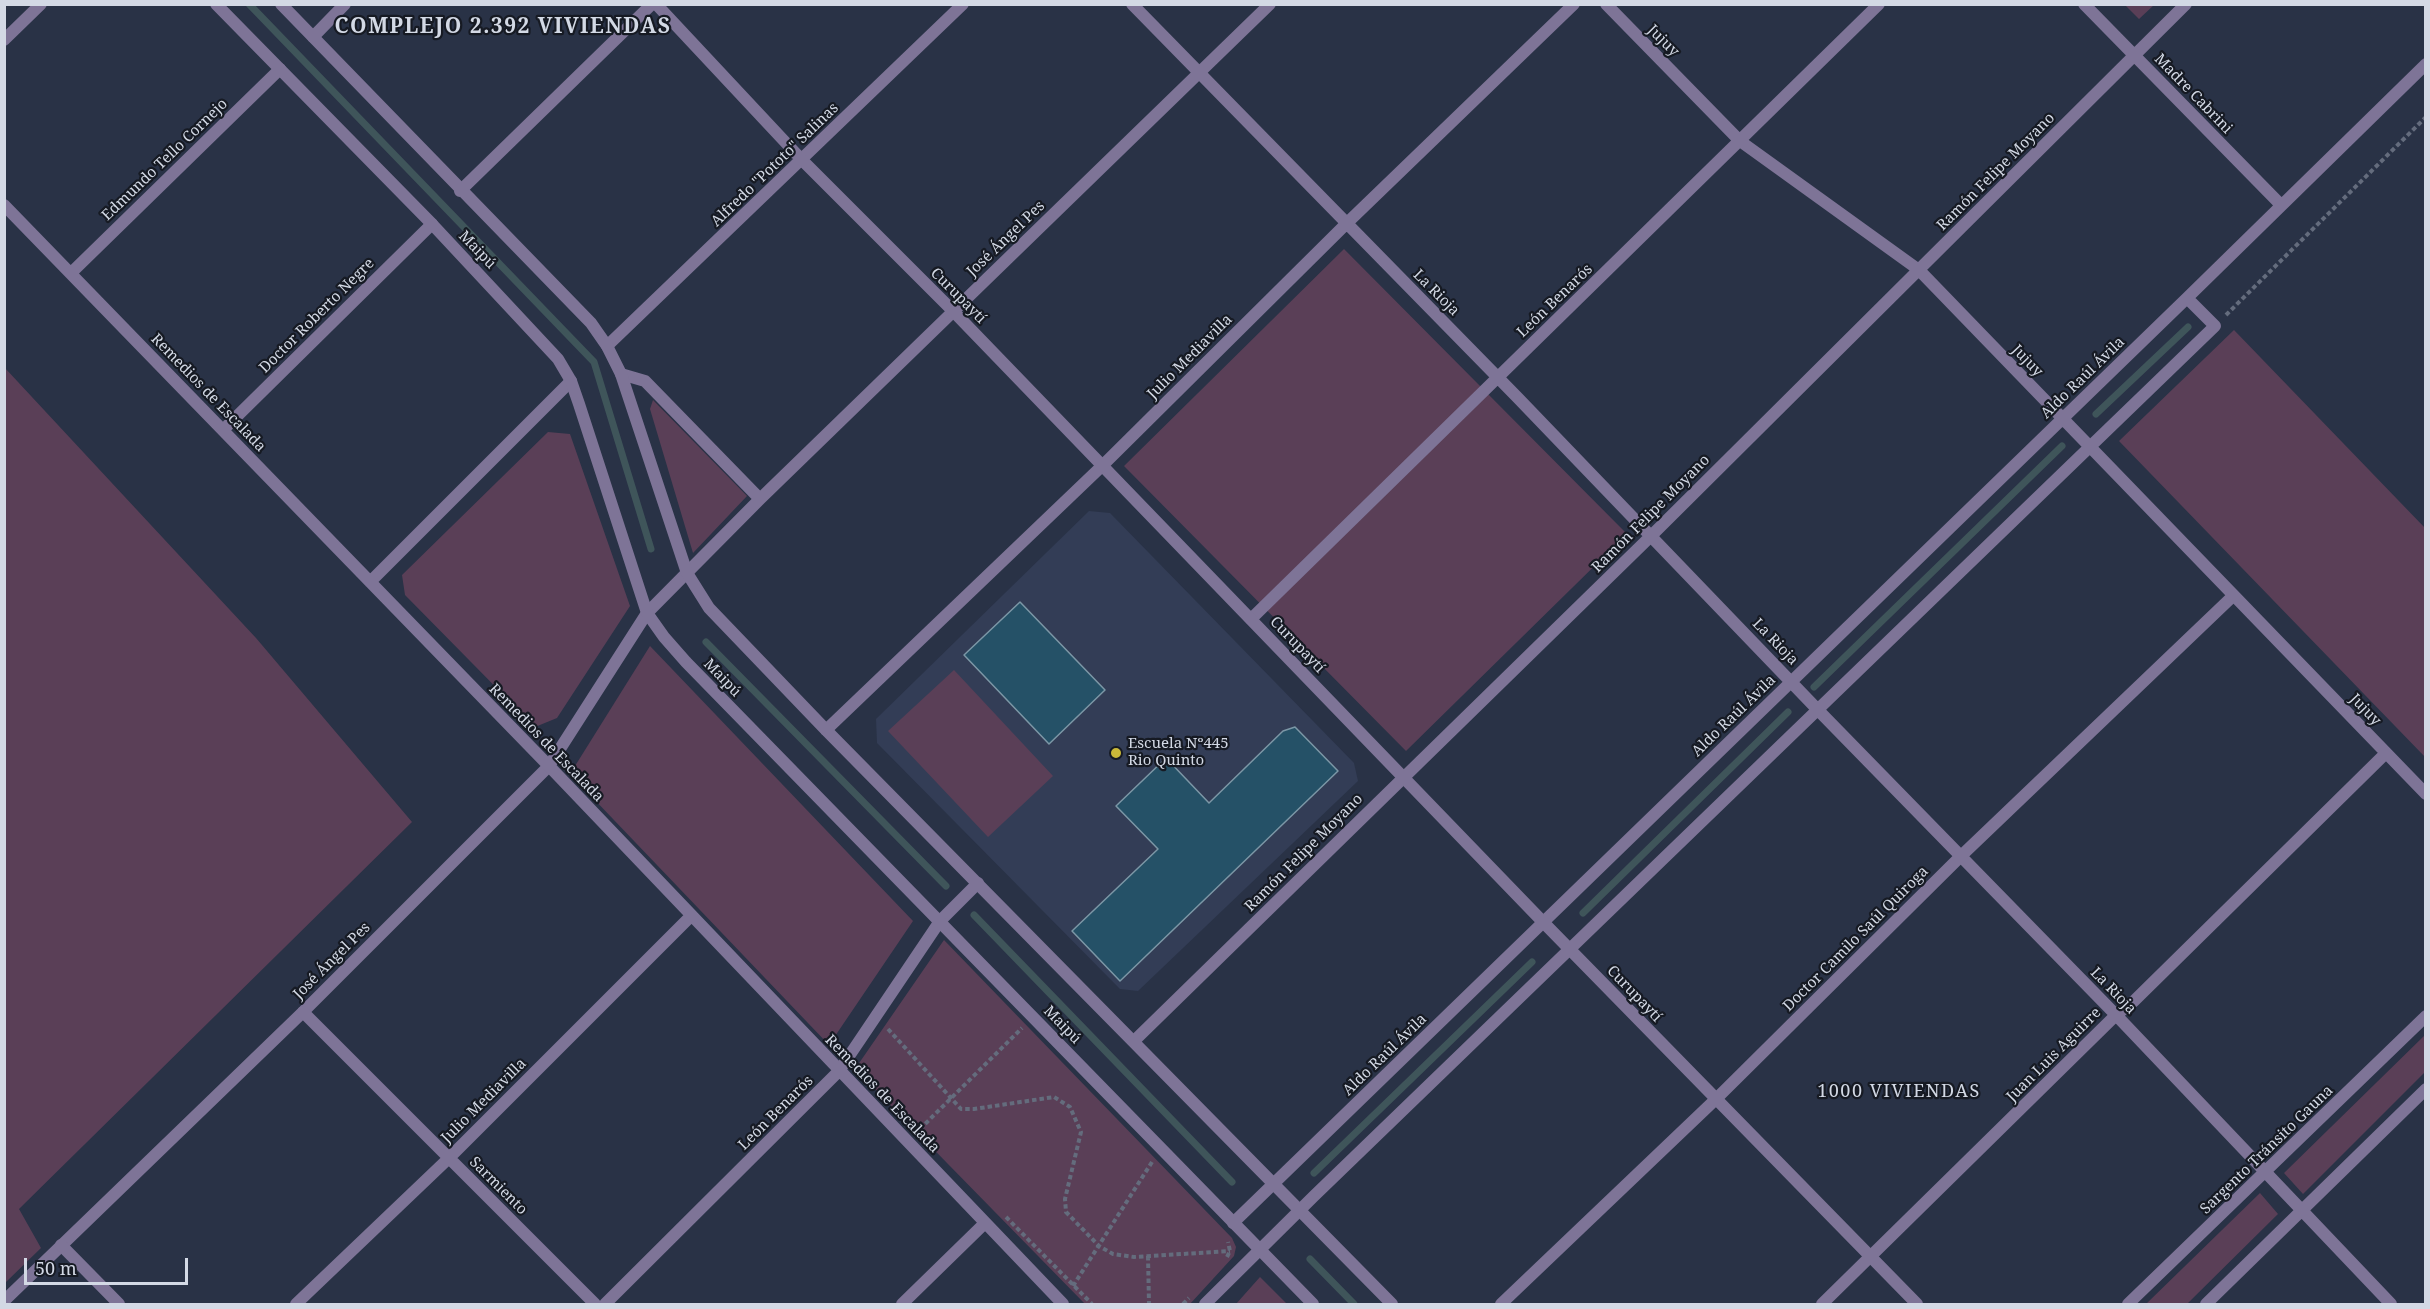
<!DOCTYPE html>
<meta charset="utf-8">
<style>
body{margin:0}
#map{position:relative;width:2430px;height:1309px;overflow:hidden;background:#293246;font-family:"Noto Serif",serif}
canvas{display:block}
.frame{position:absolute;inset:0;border:6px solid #d3d9e5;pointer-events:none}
.scale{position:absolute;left:24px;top:1258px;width:164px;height:27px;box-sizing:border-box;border:3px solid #d3d9e5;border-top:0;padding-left:8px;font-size:18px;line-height:21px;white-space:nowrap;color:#d3d9e5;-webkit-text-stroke:4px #161a23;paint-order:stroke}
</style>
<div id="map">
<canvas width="2430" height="1309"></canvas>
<div class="frame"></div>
<div class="scale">50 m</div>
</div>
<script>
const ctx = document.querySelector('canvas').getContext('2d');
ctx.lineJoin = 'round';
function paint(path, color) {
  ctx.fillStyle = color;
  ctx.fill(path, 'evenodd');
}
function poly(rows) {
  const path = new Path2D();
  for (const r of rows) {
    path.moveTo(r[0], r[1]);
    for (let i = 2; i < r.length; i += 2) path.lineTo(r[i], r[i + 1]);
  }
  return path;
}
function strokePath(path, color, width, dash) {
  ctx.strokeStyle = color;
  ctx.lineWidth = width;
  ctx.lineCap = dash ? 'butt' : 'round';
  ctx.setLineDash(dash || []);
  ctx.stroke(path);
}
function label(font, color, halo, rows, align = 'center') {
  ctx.font = font + ' "Noto Serif",serif';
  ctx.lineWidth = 4.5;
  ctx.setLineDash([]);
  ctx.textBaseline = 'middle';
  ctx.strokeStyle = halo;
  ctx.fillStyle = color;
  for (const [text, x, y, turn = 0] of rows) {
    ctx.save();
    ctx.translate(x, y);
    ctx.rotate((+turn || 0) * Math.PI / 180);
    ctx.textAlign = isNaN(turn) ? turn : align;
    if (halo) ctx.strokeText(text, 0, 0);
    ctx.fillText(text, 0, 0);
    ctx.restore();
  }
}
paint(poly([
 [1089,511,1110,513,1354,763,1358,781,1138,991,1120,989,877,743,876,719]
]), '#333d56');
paint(poly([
 [2125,5,2154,5,2139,19],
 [1344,249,1627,534,1406,751,1124,466],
 [2234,330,2425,528,2425,757,2119,441],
 [5,368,256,638,412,822,19,1209,41,1248,5,1283],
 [653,400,747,496,693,553,650,409],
 [548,432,570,434,630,606,557,718,535,727,405,595,402,575],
 [650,646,913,921,829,1045,570,774],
 [954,670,1053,776,988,837,888,731],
 [944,940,1232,1238,1236,1247,1234,1256,1190,1304,1085,1304,855,1069],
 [2425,1035,2425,1072,2303,1194,2284,1173],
 [2260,1193,2278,1214,2187,1304,2146,1304],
 [1260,1277,1287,1304,1236,1304]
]), '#5a3f57');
strokePath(poly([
 [249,4,594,362,651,549],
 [2096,414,2188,327],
 [706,642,946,886],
 [1814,687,2062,446],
 [1583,913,1788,712],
 [974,915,1232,1182],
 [1314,1173,1532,962],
 [1310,1259,1354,1304]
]), '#3f555a', 7);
const building = poly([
 [1020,602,1105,690,1049,744,964,655,1020,602],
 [1295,727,1338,771,1120,981,1072,931,1158,849,1116,806,1166,758,1209,803,1283,731,1295,727]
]);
paint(building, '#255167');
strokePath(building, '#7c97a6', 1.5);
strokePath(poly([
 [2226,315,2426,117],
 [888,1029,961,1109,974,1109,1054,1097,1070,1107,1081,1132,1065,1199,1066,1212,1099,1246,1113,1254,1134,1257,1230,1251],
 [920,1129,1022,1028],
 [1006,1217,1092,1304],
 [1148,1256,1149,1304],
 [1227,1257,1230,1251,1228,1242],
 [1073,1286,1152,1162],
 [1183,1304,1189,1298]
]), '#646c7d', 4, [4.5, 3]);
strokePath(poly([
 [4,1301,303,1012,549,766]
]), '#7e7497', 12);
strokePath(poly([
 [1132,4,1517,397,1817,709,2116,1015,2391,1304],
 [1606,4,1740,141,1919,270,2426,794],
 [2084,4,2281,205],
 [313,37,345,4],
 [4,40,41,4],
 [460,191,652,4],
 [4,205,549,766,1063,1304],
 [71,273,280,69],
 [2187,298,2426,64],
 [607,346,963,4],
 [621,374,645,381,760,499],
 [223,430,432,224],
 [370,582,571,381],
 [1251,619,1879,4],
 [826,730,1102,466,1346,224,1574,4],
 [549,766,647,613,760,499,1270,4],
 [303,1012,595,1304],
 [1134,1041,1651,536,2186,4],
 [61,1245,119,1304],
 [296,1304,449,1158,691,916],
 [605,1304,839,1071,940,921,978,883],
 [902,1304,985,1223],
 [1205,1304,1314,1196,2215,326,2187,298,1233,1223],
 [1501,1304,1716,1099,1961,856,2233,596],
 [1822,1304,2116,1015,2134,1001,2386,753],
 [2128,1304,2426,1016],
 [2206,1304,2426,1089]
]), '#7e7497', 12);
strokePath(poly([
 [216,4,432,224,558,359,571,381,579,404,647,613,664,637,686,662,1313,1304],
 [281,4,591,323,607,346,621,374,687,573,709,608,826,730,1392,1304],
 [656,4,802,160,953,311,1544,923,1917,1304]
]), '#7e7497', 12);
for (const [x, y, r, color] of [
 [1116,753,6,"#cbb939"]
]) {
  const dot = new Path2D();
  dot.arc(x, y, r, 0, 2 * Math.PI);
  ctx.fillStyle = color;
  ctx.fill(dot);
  strokePath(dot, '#161a23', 2);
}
label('15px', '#d3d9e5', '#161a23', [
 ["Jujuy",1663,41,45],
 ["Madre Cabrini",2193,94,46],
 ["Edmundo Tello Cornejo",165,160,-44],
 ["Alfredo \"Pototo\" Salinas",775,165,-44],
 ["Ramón Felipe Moyano",1996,172,-45],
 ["José Ángel Pes",1006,239,-44],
 ["Maipú",477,250,46],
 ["La Rioja",1436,293,45],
 ["Curupaytí",958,296,45],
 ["León Benarós",1555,301,-44],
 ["Doctor Roberto Negre",317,316,-45],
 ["Julio Mediavilla",1190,357,-45],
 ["Jujuy",2027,361,46],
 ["Aldo Raúl Ávila",2083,378,-44],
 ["Remedios de Escalada",208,393,46],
 ["Ramón Felipe Moyano",1651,514,-45],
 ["La Rioja",1775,642,46],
 ["Curupaytí",1297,645,46],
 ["Maipú",722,678,46],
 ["Jujuy",2365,710,46],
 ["Aldo Raúl Ávila",1734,716,-44],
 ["Remedios de Escalada",546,743,46],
 ["Ramón Felipe Moyano",1304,853,-45],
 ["Doctor Camilo Saúl Quiroga",1856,939,-45],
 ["José Ángel Pes",332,961,-45],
 ["La Rioja",2113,991,46],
 ["Curupaytí",1634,994,46],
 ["Maipú",1062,1025,46],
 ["Aldo Raúl Ávila",1385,1055,-44],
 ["Juan Luis Aguirre",2054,1055,-45],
 ["Remedios de Escalada",882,1094,46],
 ["Julio Mediavilla",484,1101,-45],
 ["León Benarós",776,1113,-45],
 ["Sargento Tránsito Gauna",2267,1150,-44],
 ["Sarmiento",498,1186,45]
]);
label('15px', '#d3d9e5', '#161a23', [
 ["Escuela Nº445",1128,744],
 ["Rio Quinto",1128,761]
], 'left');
ctx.letterSpacing = '1.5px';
label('18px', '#d3d9e5', '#161a23', [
 ["1000 VIVIENDAS",1899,1092]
]);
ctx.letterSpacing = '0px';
ctx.letterSpacing = '1.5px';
label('bold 21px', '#d3d9e5', '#161a23', [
 ["COMPLEJO 2.392 VIVIENDAS",503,27]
]);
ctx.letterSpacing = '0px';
</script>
